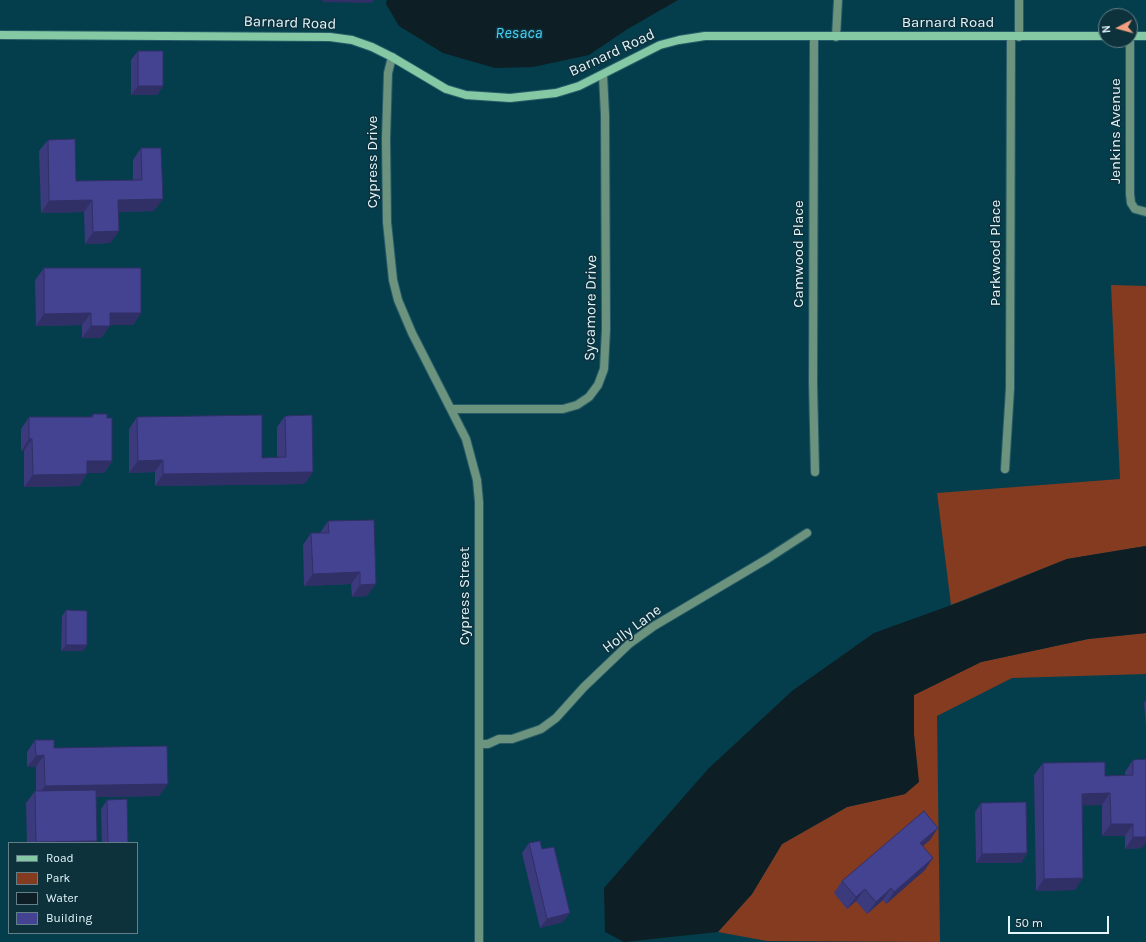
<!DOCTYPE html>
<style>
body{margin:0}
#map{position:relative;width:1146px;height:942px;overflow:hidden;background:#043e4c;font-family:Karla,sans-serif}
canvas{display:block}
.legend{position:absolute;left:8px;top:842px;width:130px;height:92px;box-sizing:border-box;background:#0e323c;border:1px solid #638089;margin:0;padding:5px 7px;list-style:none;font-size:12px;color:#e2f6fc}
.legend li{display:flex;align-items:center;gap:8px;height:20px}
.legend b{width:20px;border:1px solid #638089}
.north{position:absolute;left:1098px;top:8px;width:40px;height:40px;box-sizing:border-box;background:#0e323c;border:1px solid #638089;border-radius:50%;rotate:264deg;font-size:11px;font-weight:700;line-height:16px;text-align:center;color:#e2f6fc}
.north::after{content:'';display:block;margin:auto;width:14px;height:18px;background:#f39f82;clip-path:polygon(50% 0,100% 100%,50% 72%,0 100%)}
.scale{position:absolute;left:1008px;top:916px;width:101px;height:18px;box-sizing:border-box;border:2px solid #e2f6fc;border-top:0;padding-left:5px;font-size:12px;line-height:14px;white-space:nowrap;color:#e2f6fc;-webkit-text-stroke:3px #0e323c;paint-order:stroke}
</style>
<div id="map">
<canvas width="1146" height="942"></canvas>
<ul class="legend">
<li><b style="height:5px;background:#85c8a4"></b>Road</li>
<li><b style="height:11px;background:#853b20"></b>Park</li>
<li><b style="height:11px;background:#0d1e24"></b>Water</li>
<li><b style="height:11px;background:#444391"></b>Building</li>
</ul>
<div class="north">N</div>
<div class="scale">50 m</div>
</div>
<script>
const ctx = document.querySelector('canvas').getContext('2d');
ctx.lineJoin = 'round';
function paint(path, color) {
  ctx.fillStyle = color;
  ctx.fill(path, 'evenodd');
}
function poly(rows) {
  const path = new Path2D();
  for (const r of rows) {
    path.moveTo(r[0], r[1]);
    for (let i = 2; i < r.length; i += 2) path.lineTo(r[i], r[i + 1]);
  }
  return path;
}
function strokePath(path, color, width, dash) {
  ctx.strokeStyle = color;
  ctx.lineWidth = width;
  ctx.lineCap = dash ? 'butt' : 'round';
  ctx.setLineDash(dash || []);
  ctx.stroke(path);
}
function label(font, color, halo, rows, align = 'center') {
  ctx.font = font + ' Karla,sans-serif';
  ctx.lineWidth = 3;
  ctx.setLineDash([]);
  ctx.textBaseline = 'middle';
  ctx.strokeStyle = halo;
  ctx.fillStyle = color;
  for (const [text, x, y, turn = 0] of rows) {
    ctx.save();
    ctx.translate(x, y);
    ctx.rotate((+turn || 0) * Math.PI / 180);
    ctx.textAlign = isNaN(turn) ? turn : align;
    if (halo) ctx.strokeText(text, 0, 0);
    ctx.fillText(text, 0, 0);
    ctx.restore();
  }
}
paint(poly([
 [1111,285,1146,286,1146,546,1067,559,951,605,937,493,1120,479],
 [1146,633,1146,674,1012,678,937,716,940,942,767,941,718,932,752,894,782,844,847,807,905,794,914,734,914,695,981,662,1088,639]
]), '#853b20');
paint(poly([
 [387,0,678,0,626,30,589,55,533,67,495,68,443,53,399,26,386,4],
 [1146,546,1146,633,1088,639,981,662,914,695,914,734,919,782,905,794,847,807,782,844,752,894,718,932,624,942,605,932,604,888,708,769,792,691,874,633,968,599,1067,559]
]), '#0d1e24');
const street = poly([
 [814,37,813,383,815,472],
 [836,37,838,0],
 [1019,37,1019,0],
 [1130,40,1130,194,1131,203,1135,209,1146,212],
 [392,57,388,73,386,139,387,222,393,280,398,300,412,333,466,439,477,480,479,502,479,942],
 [452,409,563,409,577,405,589,397,598,385,604,369,606,329,605,115,603,75],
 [1005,469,1010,389,1011,37],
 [479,744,488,744,499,739,512,739,541,729,556,718,584,687,629,644,654,626,767,559,807,533]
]);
const secondary = poly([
 [0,35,330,37,352,40,372,47,392,57,446,89,466,95,510,98,556,93,579,86,660,45,679,40,705,36,1106,36],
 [1130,36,1146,36]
]);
strokePath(street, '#285b68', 10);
strokePath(secondary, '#285b68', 10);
strokePath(street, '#6b937d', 8);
strokePath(secondary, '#85c8a4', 8);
paint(poly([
 [138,51,163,86,157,95,131,95,131,60],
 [48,140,76,181,133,180,133,160,141,148,154,211,118,212,119,231,110,243,85,244,84,212,41,213,39,151],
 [44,268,141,313,133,325,110,325,101,338,82,338,82,325,36,326,35,280],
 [93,414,107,418,112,461,104,473,87,473,87,474,79,486,24,487,24,451,21,451,21,429,29,417,91,417],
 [285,416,313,472,304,484,155,486,155,472,129,473,129,429,137,417,262,458,277,457,277,427],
 [374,520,367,596,352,597,351,584,304,586,303,545,311,533,320,533,328,521],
 [66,610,87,645,83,651,61,651,62,616],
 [1146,700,1146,726,1144,703],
 [35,740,54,748,159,796,96,797,95,843,27,843,26,803,35,791,36,791,36,767,27,767,27,752],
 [1133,760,1142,848,1125,849,1125,836,1102,836,1102,805,1083,805,1075,890,1036,891,1034,775,1043,763,1105,776,1125,775,1125,772],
 [107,800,128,843,102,843,101,809],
 [981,803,1027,853,1021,863,976,863,975,812],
 [930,840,923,846,925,870,886,904,883,900,867,914,856,901,847,909,834,893,842,881],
 [529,843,542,849,563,922,540,928,522,853]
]), '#3a3a7d');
paint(poly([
 [323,0,374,0,372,3,322,2],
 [138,86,163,86,157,95,131,95],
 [163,199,154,211,110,212,118,200],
 [92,200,84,212,41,213,49,201],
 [119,231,110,243,85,244,93,232],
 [91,313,82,325,36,326,44,314],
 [110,313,141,313,133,325,101,325],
 [91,326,110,326,101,338,82,338],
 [29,439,32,439,24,451,21,451],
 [163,460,155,472,129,473,138,461],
 [87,461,112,461,104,473,78,473],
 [313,472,304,484,155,486,163,474],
 [87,474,79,486,24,487,33,475],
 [360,572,351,584,304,586,313,574],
 [376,584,367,596,352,597,360,585],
 [66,645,87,645,83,651,61,651],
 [44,755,36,767,27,767,36,756],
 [168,784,159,796,36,798,45,786],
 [1110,793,1102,805,1074,806,1082,794],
 [1111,824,1133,824,1125,836,1102,836],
 [938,828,930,840,912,855,920,843],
 [1146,832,1146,843,1142,848,1125,849,1133,837],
 [97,841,95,843,35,843,36,842],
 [1027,853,1021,863,976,863,982,854],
 [933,858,925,870,886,904,894,892],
 [1083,878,1075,890,1036,891,1044,879],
 [891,888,883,900,867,914,876,902],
 [865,889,856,901,847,909,856,897],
 [570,913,563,922,540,928,547,919]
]), '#302f66');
const building = poly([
 [138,51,163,51,163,86,138,86,138,51],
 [75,139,76,181,142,180,141,148,161,148,163,199,118,200,119,231,93,232,92,200,49,201,48,140,75,139],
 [44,268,141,268,141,313,110,313,110,326,91,326,91,313,44,314,44,268],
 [93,414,107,414,107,418,112,418,112,461,87,461,87,474,33,475,32,439,29,439,29,417,93,417,93,414],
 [262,415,262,458,286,457,285,416,312,415,313,472,163,474,163,460,138,461,137,417,262,415],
 [374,520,376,584,360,585,360,572,313,574,311,533,329,533,328,521,374,520],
 [66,610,87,611,87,645,66,645,66,610],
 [35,740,54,740,54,748,167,746,168,784,45,786,44,755,36,756,35,740],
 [1146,759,1146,837,1133,837,1133,824,1111,824,1110,793,1082,794,1083,878,1044,879,1043,763,1105,762,1105,776,1133,775,1133,760,1146,759],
 [96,790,97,841,36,842,35,791,96,790],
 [127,799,128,843,108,843,107,800,127,799],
 [1026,802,1027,853,982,854,981,803,1026,802],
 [924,811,938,828,920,843,933,858,894,892,891,888,876,902,865,889,856,897,842,881,924,811],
 [540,841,542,849,554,847,570,913,547,919,529,843,540,841]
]);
paint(building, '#444391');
strokePath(building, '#302f66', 1);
label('15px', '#e2f6fc', '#0e323c', [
 ["Barnard Road",290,23,2],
 ["Barnard Road",948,23],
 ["Barnard Road",612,53,-25],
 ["Jenkins Avenue",1116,131,-90],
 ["Cypress Drive",373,162,-90],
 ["Parkwood Place",996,253,-90],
 ["Camwood Place",799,254,-90],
 ["Sycamore Drive",591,308,-89],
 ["Cypress Street",465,596,-90],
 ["Holly Lane",632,629,-37]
]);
label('italic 16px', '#4bd0f5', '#0e323c', [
 ["Resaca",519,33]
]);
</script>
